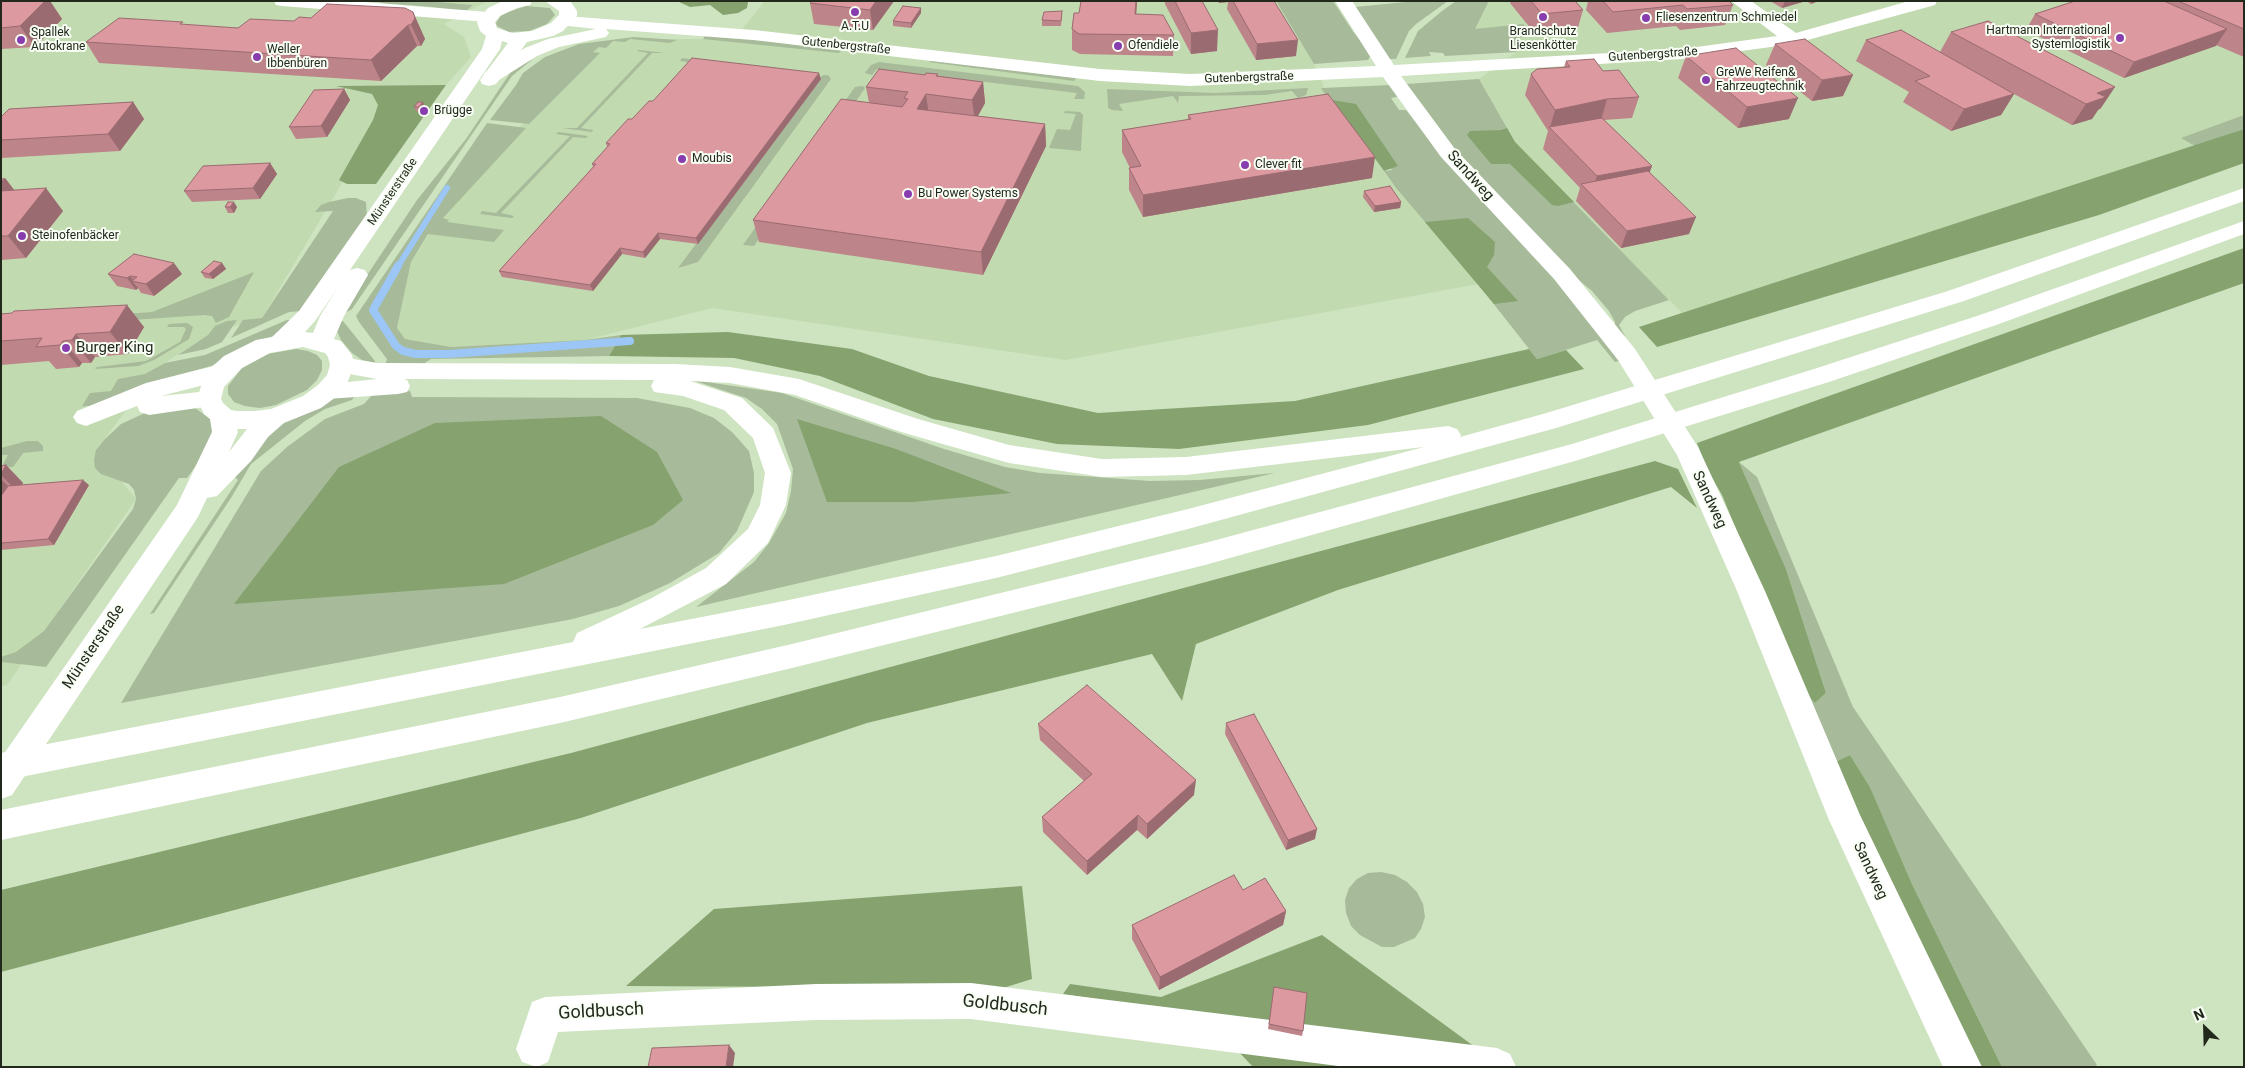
<!DOCTYPE html>
<meta charset="utf-8">
<style>
body{margin:0}
#map{position:relative;width:2245px;height:1068px;overflow:hidden;background:#cee3c0;font-family:Roboto,sans-serif}
canvas{display:block}
.frame{position:absolute;inset:0;border:2px solid #22291c;pointer-events:none}
.north{position:absolute;left:2180px;top:1003px;width:50px;height:50px;-webkit-text-stroke:4px #f8fef4;paint-order:stroke;rotate:336deg;font-size:14px;font-weight:700;line-height:20px;text-align:center;color:#22291c}
.north::after{content:'';display:block;margin:auto;width:18px;height:22px;background:#22291c;clip-path:polygon(50% 0,100% 100%,50% 72%,0 100%)}
</style>
<div id="map">
<canvas width="2245" height="1068"></canvas>
<div class="frame"></div>
<div class="north">N</div>
</div>
<script>
const ctx = document.querySelector('canvas').getContext('2d');
ctx.lineJoin = 'round';
function paint(path, color) {
  ctx.fillStyle = color;
  ctx.fill(path, 'evenodd');
}
function poly(rows) {
  const path = new Path2D();
  for (const r of rows) {
    path.moveTo(r[0], r[1]);
    for (let i = 2; i < r.length; i += 2) path.lineTo(r[i], r[i + 1]);
  }
  return path;
}
function strokePath(path, color, width, dash) {
  ctx.strokeStyle = color;
  ctx.lineWidth = width;
  ctx.lineCap = dash ? 'butt' : 'round';
  ctx.setLineDash(dash || []);
  ctx.stroke(path);
}
function label(font, color, halo, rows, align = 'center') {
  ctx.font = font + ' Roboto,sans-serif';
  ctx.lineWidth = 4;
  ctx.setLineDash([]);
  ctx.textBaseline = 'middle';
  ctx.strokeStyle = halo;
  ctx.fillStyle = color;
  for (const [text, x, y, turn = 0] of rows) {
    ctx.save();
    ctx.translate(x, y);
    ctx.rotate((+turn || 0) * Math.PI / 180);
    ctx.textAlign = isNaN(turn) ? turn : align;
    if (halo) ctx.strokeText(text, 0, 0);
    ctx.fillText(text, 0, 0);
    ctx.restore();
  }
}
paint(poly([
 [1,1,488,1,444,24,464,37,471,57,446,85,386,109,262,318,212,333,160,366,96,450,136,499,7,685,1,686],
 [765,1,1276,1,1314,64,1324,86,1322,88,1396,188,1478,284,1066,360,712,308,585,340,451,347,405,339,397,328,411,262,448,204,598,43,630,39,734,39],
 [1489,1,2244,1,2244,129,1682,313,1515,142,1479,79,1516,52,1511,45,1515,38,1533,36,1475,29]
]), '#c2dab0');
paint(poly([
 [382,1,425,1,473,5,467,10,457,11,434,7,380,3],
 [1276,1,1333,1,1354,33,1365,45,1371,55,1368,60,1314,64],
 [1416,1,1448,1,1416,24,1409,31,1396,59,1388,59,1355,7],
 [1456,1,1489,1,1475,29,1523,24,1534,36,1516,38,1520,44,1512,45,1517,52,1445,56,1443,53,1429,52,1431,56,1405,58,1418,31,1442,11],
 [526,6,550,8,555,15,547,24,529,31,509,32,497,26,496,23,502,14],
 [705,36,775,42,841,51,839,53,703,39],
 [634,37,677,40,670,43,630,39,625,42,613,41,606,48,599,47,593,52,600,53,529,124,490,120,516,85,523,73,545,57,579,44],
 [638,50,665,53,652,53,581,128,593,130,592,132,562,128,577,128,648,53,637,51],
 [534,58,512,76,352,309,347,312,344,310,417,200,466,139,512,70],
 [682,58,699,60,697,63,821,77,823,75,828,75,831,79,698,262,678,268,818,81,680,61],
 [935,60,1076,78,1074,81,928,62],
 [879,62,1078,86,1085,92,1084,99,1074,99,1077,93,877,69,872,75,865,73,871,65],
 [1479,79,1515,142,1669,300,1635,311,1625,317,1619,325,1626,338,1615,330,1615,322,1609,311,1592,291,1580,281,1566,274,1480,184,1406,84],
 [1391,85,1401,96,1391,98,1399,110,1406,110,1436,148,1574,299,1619,361,1615,362,1597,340,1537,359,1478,284,1396,188,1384,171,1392,170,1332,100,1327,97,1321,88],
 [863,86,865,88,841,123,754,246,743,245,855,87],
 [1308,88,1306,95,1298,98,1292,91,1265,95,1179,96,1178,103,1173,96,1119,104,1123,111,1112,110,1108,108,1108,105,1107,89,1215,93],
 [1065,111,1080,112,1083,115,1081,151,1049,148,1057,129,1070,130,1076,114,1064,113],
 [2244,115,2244,129,2195,146,2181,138],
 [487,123,526,128,443,218,449,220,447,222,504,230,494,242,428,234,411,262,397,328,405,339,451,347,585,340,621,335,609,356,431,359,420,366,385,365,387,359,359,322,356,316],
 [558,132,588,136,586,138,573,137,501,213,514,216,512,218,480,214,482,211,496,213,570,136,556,134],
 [348,198,356,198,366,202,367,219,302,311,289,312,231,338,243,320,262,318,333,211,315,212,321,205,329,202],
 [254,272,229,317,216,323,212,316,204,315,104,322,97,316,152,312],
 [237,320,222,342,206,349,178,355,208,335,215,326,227,321],
 [287,320,294,320,274,336,252,343,211,366,152,382,90,406,82,406,90,393,111,391,118,379,145,374,165,363,205,355],
 [343,321,375,361,375,363,362,360,352,353,341,340,337,331,340,322],
 [187,323,193,327,189,339,154,360,138,366,95,369,97,367,146,361,180,342,186,329,184,327,167,327,169,324],
 [296,349,308,351,317,355,322,361,322,370,317,380,307,390,276,405,260,408,245,406,234,402,228,394,228,386,242,368,267,354],
 [692,380,782,393,944,449,1005,467,1040,473,1150,481,1200,480,1275,473,696,607,754,562,769,543,786,513,791,491,793,469,777,424,762,409,746,398],
 [410,391,412,397,637,398,690,408,714,418,732,432,749,451,754,473,754,492,737,531,719,553,670,583,619,606,573,619,121,703,261,471,287,447,325,419,364,404,374,393],
 [357,393,352,400,325,409,305,421,251,464,231,498,154,613,150,614,238,480,234,476,270,430,326,399],
 [195,408,213,421,215,428,197,464,187,478,179,478,46,667,1,662,1,657,16,652,44,631,133,509,136,499,134,490,129,484,101,474,95,468,94,460,96,450,104,440,121,424,145,413],
 [27,441,38,441,43,446,43,451,23,453,13,467,1,468,8,455,1,455,1,448],
 [1739,462,1757,477,1853,707,2097,1065,2093,1067,2002,1067,1912,884,1870,787,1850,755,1831,764,1802,690,1815,703,1826,693,1786,569],
 [1381,872,1395,875,1407,882,1417,892,1423,904,1425,917,1421,929,1415,938,1394,947,1382,947,1360,935,1351,926,1346,913,1345,900,1349,888,1357,879,1368,873]
]), '#a7ba99');
paint(poly([
 [677,1,748,1,748,2,747,8,738,13,723,15,710,5,690,7],
 [446,85,376,184,347,184,339,180,373,120,378,105,372,94,336,86],
 [1332,100,1356,104,1398,166,1384,171],
 [1507,128,1515,142,1574,202,1558,206,1552,205,1510,164,1491,164,1467,135,1470,131,1501,130],
 [2244,129,2244,163,2099,215,1657,347,1639,327],
 [1468,218,1495,242,1494,255,1487,267,1518,301,1494,304,1425,222],
 [2244,248,2244,283,1739,462,1786,569,1826,693,1815,703,1802,690,1722,495,1707,469,1697,443],
 [728,332,852,349,929,376,1098,413,1295,401,1529,349,1537,359,1566,350,1584,369,1368,425,1179,449,1057,444,933,419,820,376,734,358,609,356,621,335],
 [601,416,657,452,683,500,653,525,504,584,234,604,339,467,435,423],
 [797,419,896,449,1011,493,913,502,827,502],
 [1655,461,1678,469,1697,508,1671,487,1338,590,1196,644,1182,701,1152,654,867,723,581,818,1,972,1,890,571,753],
 [1850,755,1870,787,1912,884,2002,1067,1975,1067,1831,764],
 [1022,886,1032,979,1003,988,626,986,714,909],
 [1322,935,1475,1047,1433,1049,1063,994,1070,984,1161,997],
 [1238,1051,1368,1067,1253,1067]
]), '#86a36f');
strokePath(poly([
 [397,268,447,188]
]), '#9cc6f5', 6);
strokePath(poly([
 [398,266,373,310,396,346,403,351,416,354,449,354,630,341]
]), '#9cc6f5', 8);
paint(poly([
 [274,1,352,1,488,12,494,13,497,17,494,21,488,22,282,6,276,5,274,1],
 [1335,1,1352,1,1394,65,1682,49,1777,36,1731,1,1751,1,1796,33,1909,1,1937,1,1935,5,1793,44,1682,59,1401,76,1455,149,1570,269,1635,349,1698,447,1765,591,1860,815,1982,1067,1943,1067,1829,820,1737,591,1677,455,1618,360,1554,279,1441,157,1383,77,1190,86,1100,81,754,40,606,29,609,33,606,37,559,47,537,56,499,80,492,82,485,80,483,76,485,72,525,48,548,39,596,29,559,25,556,21,559,17,565,16,754,30,1100,69,1190,74,1376,66,1335,1],
 [222,364,231,366,234,372,231,378,161,396,209,391,218,393,221,399,218,405,149,415,140,412,137,406,86,426,77,423,73,417,77,411,146,383,222,364],
 [971,983,1497,1048,1510,1054,1516,1067,1346,1067,971,1019,816,1020,558,1032,548,1062,537,1067,522,1062,516,1049,532,1002,545,997,816,984,971,983]
]), '#fff');
paint(poly([
 [503,1,532,1,530,5,517,8,500,16,495,22,497,28,512,33,532,31,551,23,559,15,559,11,545,1,571,2,577,11,577,16,563,31,553,36,527,42,496,84,489,86,482,84,480,80,508,43,502,41,500,49,350,270,357,268,365,270,368,275,344,316,334,339,341,341,352,355,354,365,347,384,336,397,321,408,284,423,268,437,251,461,217,496,207,498,198,517,12,795,1,799,1,758,177,505,212,432,210,419,204,414,197,399,203,380,213,366,224,356,256,340,272,337,299,311,482,49,486,36,480,31,477,22,488,8,503,1],
 [337,289,320,316,313,333,305,332,315,321,337,289],
 [303,347,325,353,328,357,330,365,327,375,318,385,303,396,271,409,255,411,237,411,231,410,223,403,221,399,224,387,242,368,270,353,303,347],
 [237,429,247,429,229,452,238,432,237,429]
]), '#fff');
paint(poly([
 [2244,188,2244,201,1964,301,1556,428,1188,529,996,578,784,625,1,781,1,753,573,642,577,633,650,599,706,568,748,529,760,505,765,473,753,438,724,410,683,396,654,392,651,386,654,380,403,379,407,380,410,386,407,392,398,394,327,399,318,397,315,391,318,385,377,379,333,371,330,365,333,359,342,357,377,363,675,364,730,367,799,379,918,419,1009,445,1102,459,1186,457,1448,426,1457,429,1461,435,1460,437,1543,414,1948,291,2244,188],
 [690,381,730,383,795,395,901,432,1009,463,1102,477,1186,475,1424,447,1188,509,996,556,784,601,640,629,726,584,768,543,786,505,791,473,773,428,742,398,690,381],
 [2244,221,2244,234,1999,324,1832,381,1575,461,1205,565,792,668,560,723,1,840,1,810,560,697,792,644,1205,543,1572,444,1814,369,1983,314,2244,221]
]), '#fff');
paint(poly([
 [1,1,50,1,62,19,35,47,1,49],
 [894,1,873,30,814,24,810,3],
 [1081,1,1137,1,1136,14,1174,35,1173,56,1080,54,1072,50,1072,29,1079,13],
 [1165,1,1202,1,1217,51,1191,54,1165,4],
 [1218,1,1274,1,1296,56,1256,60,1227,9,1228,2,1219,3],
 [1511,1,1575,1,1583,10,1577,31,1536,35,1510,3],
 [1588,1,1729,1,1733,5,1725,25,1680,30,1676,26,1607,33,1586,10],
 [1770,1,1806,1,1782,8],
 [1806,1,1818,1,1811,4],
 [2075,1,2244,1,2244,57,2216,45,2124,78,2026,30,2035,14],
 [921,8,921,13,911,28,893,26,893,21],
 [1062,11,1062,16,1061,26,1042,26,1042,20],
 [413,12,425,39,421,46,417,46,381,81,99,63,86,42,238,28,294,21,311,18],
 [1951,32,2101,108,2098,110,2092,119,2072,125,2014,94,2001,115,1951,131,1903,102,1909,92,1856,61,1866,40,1940,52],
 [1775,44,1843,96,1812,101,1766,65],
 [1686,56,1789,119,1738,128,1678,78],
 [1566,61,1603,71,1639,97,1632,118,1604,120,1652,166,1649,172,1689,234,1621,248,1576,201,1580,188,1543,149,1548,131,1525,95,1531,74,1564,67],
 [938,74,938,76,983,82,985,103,978,116,1045,124,1046,146,983,275,759,242,753,220,869,103,866,87,925,75],
 [821,79,698,244,660,239,645,258,622,254,593,291,502,277,499,271,593,167,592,164,607,147,606,143,653,101],
 [344,89,350,100,327,137,296,139,289,127],
 [133,102,144,119,120,151,1,158,1,117],
 [418,102,426,108,422,112,417,112,414,107],
 [1188,115,1372,178,1143,217,1129,190,1129,168,1130,168,1122,152,1122,130,1188,120],
 [270,163,277,174,260,199,192,202,184,191],
 [1,178,5,178,14,191,63,211,26,258,1,260],
 [1364,191,1401,202,1400,208,1374,212,1363,197],
 [228,202,237,207,234,213,228,213,225,207],
 [222,263,226,269,213,279,205,278,201,272],
 [108,274,182,274,154,296,141,293,138,288,136,290,117,286],
 [1,314,144,327,128,354,95,357,91,363,82,363,79,367,56,369,49,361,1,365],
 [6,465,23,483,22,485,89,485,54,545,1,550,1,466],
 [1226,723,1315,839,1286,850,1225,734],
 [1038,724,1194,795,1147,839,1137,830,1087,875,1043,832,1042,817,1084,781,1040,740],
 [1243,890,1286,911,1283,925,1159,990,1132,939,1132,925],
 [1274,987,1303,1031,1302,1036,1268,1029]
]), '#bd848a');
paint(poly([
 [45,1,50,1,62,19,35,47,20,26],
 [876,1,894,1,873,30,870,10],
 [1136,1,1137,1,1135,35,1135,14],
 [1219,1,1228,1,1228,2,1219,3],
 [1785,1,1806,1,1782,8],
 [1812,1,1818,1,1811,4],
 [921,8,921,13,911,28,911,23],
 [413,12,425,39,421,46,411,25],
 [408,25,417,46,381,81,371,60],
 [2227,29,2216,46,2124,78,2134,62],
 [1218,30,1217,51,1191,54,1191,33],
 [1298,40,1296,56,1256,60,1257,44],
 [819,73,821,79,698,244,696,238],
 [1853,75,1843,96,1812,101,1822,80],
 [983,82,985,103,975,121,972,100],
 [2115,87,2101,108,2098,110,2092,119,2072,125,2086,104,2097,93],
 [344,89,350,100,327,137,321,126],
 [926,94,929,116,917,109],
 [2014,94,2001,115,1951,131,1964,109],
 [1798,98,1789,119,1738,128,1747,107],
 [1607,99,1601,120,1550,128,1555,110],
 [133,102,144,119,120,151,108,134],
 [423,102,426,108,422,112,419,107],
 [1045,124,1046,146,983,275,981,252],
 [1375,157,1372,178,1143,217,1143,195],
 [270,163,277,174,260,199,253,188],
 [1652,166,1644,188,1591,194,1597,176],
 [5,178,22,200,1,202,1,182],
 [46,188,63,211,26,258,8,236],
 [234,202,237,207,234,213,230,207],
 [1401,202,1400,208,1374,212,1375,206],
 [1696,217,1689,234,1621,248,1627,231],
 [658,233,660,239,645,258,643,252],
 [620,248,622,254,593,291,590,285],
 [174,263,182,274,154,296,146,284],
 [222,263,226,269,213,279,209,274],
 [130,276,134,281,132,281,138,288,136,290,127,278],
 [127,305,144,327,128,354,110,332],
 [76,334,95,357,91,363,72,340],
 [63,341,82,363,79,367,60,345],
 [6,465,23,483,18,492,1,475,1,474],
 [1,479,14,492,1,511],
 [83,480,89,485,54,545,48,539],
 [1196,780,1194,795,1147,839,1147,824],
 [1138,815,1137,830,1087,875,1087,861],
 [1317,829,1315,839,1286,850,1288,840],
 [1286,911,1283,925,1159,990,1160,977],
 [729,1045,735,1053,733,1067,726,1067]
]), '#9a6b70');
const building = poly([
 [1,1,45,1,20,26,1,28,1,1],
 [812,1,876,1,870,10,810,3,812,1],
 [1081,1,1136,1,1135,14,1163,15,1174,35,1079,34,1072,29,1074,13,1079,13,1081,1],
 [1175,1,1202,1,1218,30,1191,33,1175,1],
 [1233,1,1274,1,1298,40,1257,44,1233,1],
 [1531,1,1575,1,1583,10,1542,14,1531,1],
 [1603,1,1729,1,1733,5,1687,9,1683,5,1613,12,1603,1],
 [2075,1,2164,1,2227,29,2134,62,2035,14,2075,1],
 [2178,1,2244,1,2244,19,2243,20,2244,20,2244,29,2178,1],
 [327,4,405,8,413,12,415,18,411,25,408,25,371,60,86,42,119,18,183,22,180,24,238,28,250,19,294,21,299,17,311,18,327,4],
 [903,6,921,8,911,23,893,21,903,6],
 [1062,11,1061,21,1042,20,1044,12,1062,11],
 [1988,21,2115,87,2097,93,2106,97,2086,104,1951,32,1988,21],
 [1901,30,2014,94,1964,109,1915,81,1930,76,1866,40,1901,30],
 [1805,39,1853,75,1822,80,1775,44,1805,39],
 [1736,48,1798,98,1747,107,1686,56,1736,48],
 [692,58,819,73,696,238,658,233,643,252,620,248,590,285,499,271,596,164,592,164,610,144,606,143,628,119,632,119,649,101,653,101,692,58],
 [1594,59,1603,71,1619,70,1639,97,1607,99,1555,110,1531,74,1537,69,1570,67,1566,61,1594,59],
 [879,69,925,75,926,73,938,74,936,76,983,82,972,100,926,94,917,109,1045,124,981,252,753,220,841,99,902,107,908,99,904,98,908,92,866,87,879,69],
 [344,89,321,126,289,127,314,90,344,89],
 [1328,94,1375,157,1143,195,1129,168,1141,166,1122,130,1191,119,1188,115,1328,94],
 [133,102,108,134,1,140,1,117,9,109,133,102],
 [418,102,423,102,419,107,414,107,418,102],
 [1602,118,1652,166,1597,176,1549,127,1602,118],
 [270,163,253,188,184,191,203,166,270,163],
 [1648,171,1696,217,1627,231,1581,184,1648,171],
 [1390,186,1401,202,1375,206,1364,191,1390,186],
 [46,188,8,236,1,236,1,191,46,188],
 [228,202,234,202,230,207,225,207,228,202],
 [134,254,174,263,146,284,132,281,137,277,130,276,127,278,108,274,134,254],
 [214,261,222,263,209,274,201,272,214,261],
 [127,305,110,332,76,334,72,340,63,341,60,345,36,347,42,338,1,341,1,314,12,313,14,311,127,305],
 [6,465,1,474,1,466,6,465],
 [83,480,48,539,1,543,1,496,8,486,83,480],
 [1087,685,1196,780,1147,824,1138,815,1087,861,1042,817,1092,774,1038,724,1087,685],
 [1254,714,1317,829,1288,840,1226,723,1254,714],
 [1234,875,1243,890,1265,878,1286,911,1160,977,1132,925,1234,875],
 [1274,987,1307,993,1303,1031,1269,1024,1274,987],
 [729,1045,726,1067,648,1067,652,1048,729,1045]
]);
paint(building, '#dc99a0');
strokePath(building, '#9a6b70', 1);
for (const [x, y, r, color] of [
 [855,12,5,"#883daf"],
 [1543,17,5,"#883daf"],
 [1646,18,5,"#883daf"],
 [2120,38,5,"#883daf"],
 [21,40,5,"#883daf"],
 [1118,46,5,"#883daf"],
 [257,57,5,"#883daf"],
 [1706,80,5,"#883daf"],
 [424,111,5,"#883daf"],
 [682,159,5,"#883daf"],
 [1245,165,5,"#883daf"],
 [908,194,5,"#883daf"],
 [22,236,5,"#883daf"],
 [66,348,5,"#883daf"]
]) {
  const dot = new Path2D();
  dot.arc(x, y, r, 0, 2 * Math.PI);
  ctx.fillStyle = color;
  ctx.fill(dot);
  strokePath(dot, '#f8fef4', 2);
}
label('12px', '#22291c', '#f8fef4', [
 ["Fliesenzentrum Schmiedel",1656,18],
 ["A.T.U",855,27,"center"],
 ["Hartmann International",2110,31,"right"],
 ["Systemlogistik",2110,45,"right"],
 ["Brandschutz",1543,32,"center"],
 ["Liesenkötter",1543,46,"center"],
 ["Spallek",31,33],
 ["Autokrane",31,47],
 ["Ofendiele",1128,46],
 ["Weller",267,50],
 ["Ibbenbüren",267,64],
 ["GreWe Reifen&",1716,73],
 ["Fahrzeugtechnik",1716,87],
 ["Brügge",434,111],
 ["Moubis",692,159],
 ["Clever fit",1255,165],
 ["Bu Power Systems",918,194],
 ["Steinofenbäcker",32,236]
], 'left');
label('12px', '#22291c', '#f8fef4', [
 ["Gutenbergstraße",846,46,6],
 ["Gutenbergstraße",1653,55,-4],
 ["Gutenbergstraße",1249,78,-2],
 ["Münsterstraße",393,192,-56]
]);
label('15px', '#22291c', '#f8fef4', [
 ["Sandweg",1470,176,48],
 ["Sandweg",1709,500,65],
 ["Münsterstraße",94,647,-56],
 ["Sandweg",1870,871,65]
]);
label('15px', '#22291c', '#f8fef4', [
 ["Burger King",76,348]
], 'left');
label('18px', '#22291c', '#f8fef4', [
 ["Goldbusch",1005,1006,6],
 ["Goldbusch",601,1012,-3]
]);
</script>
